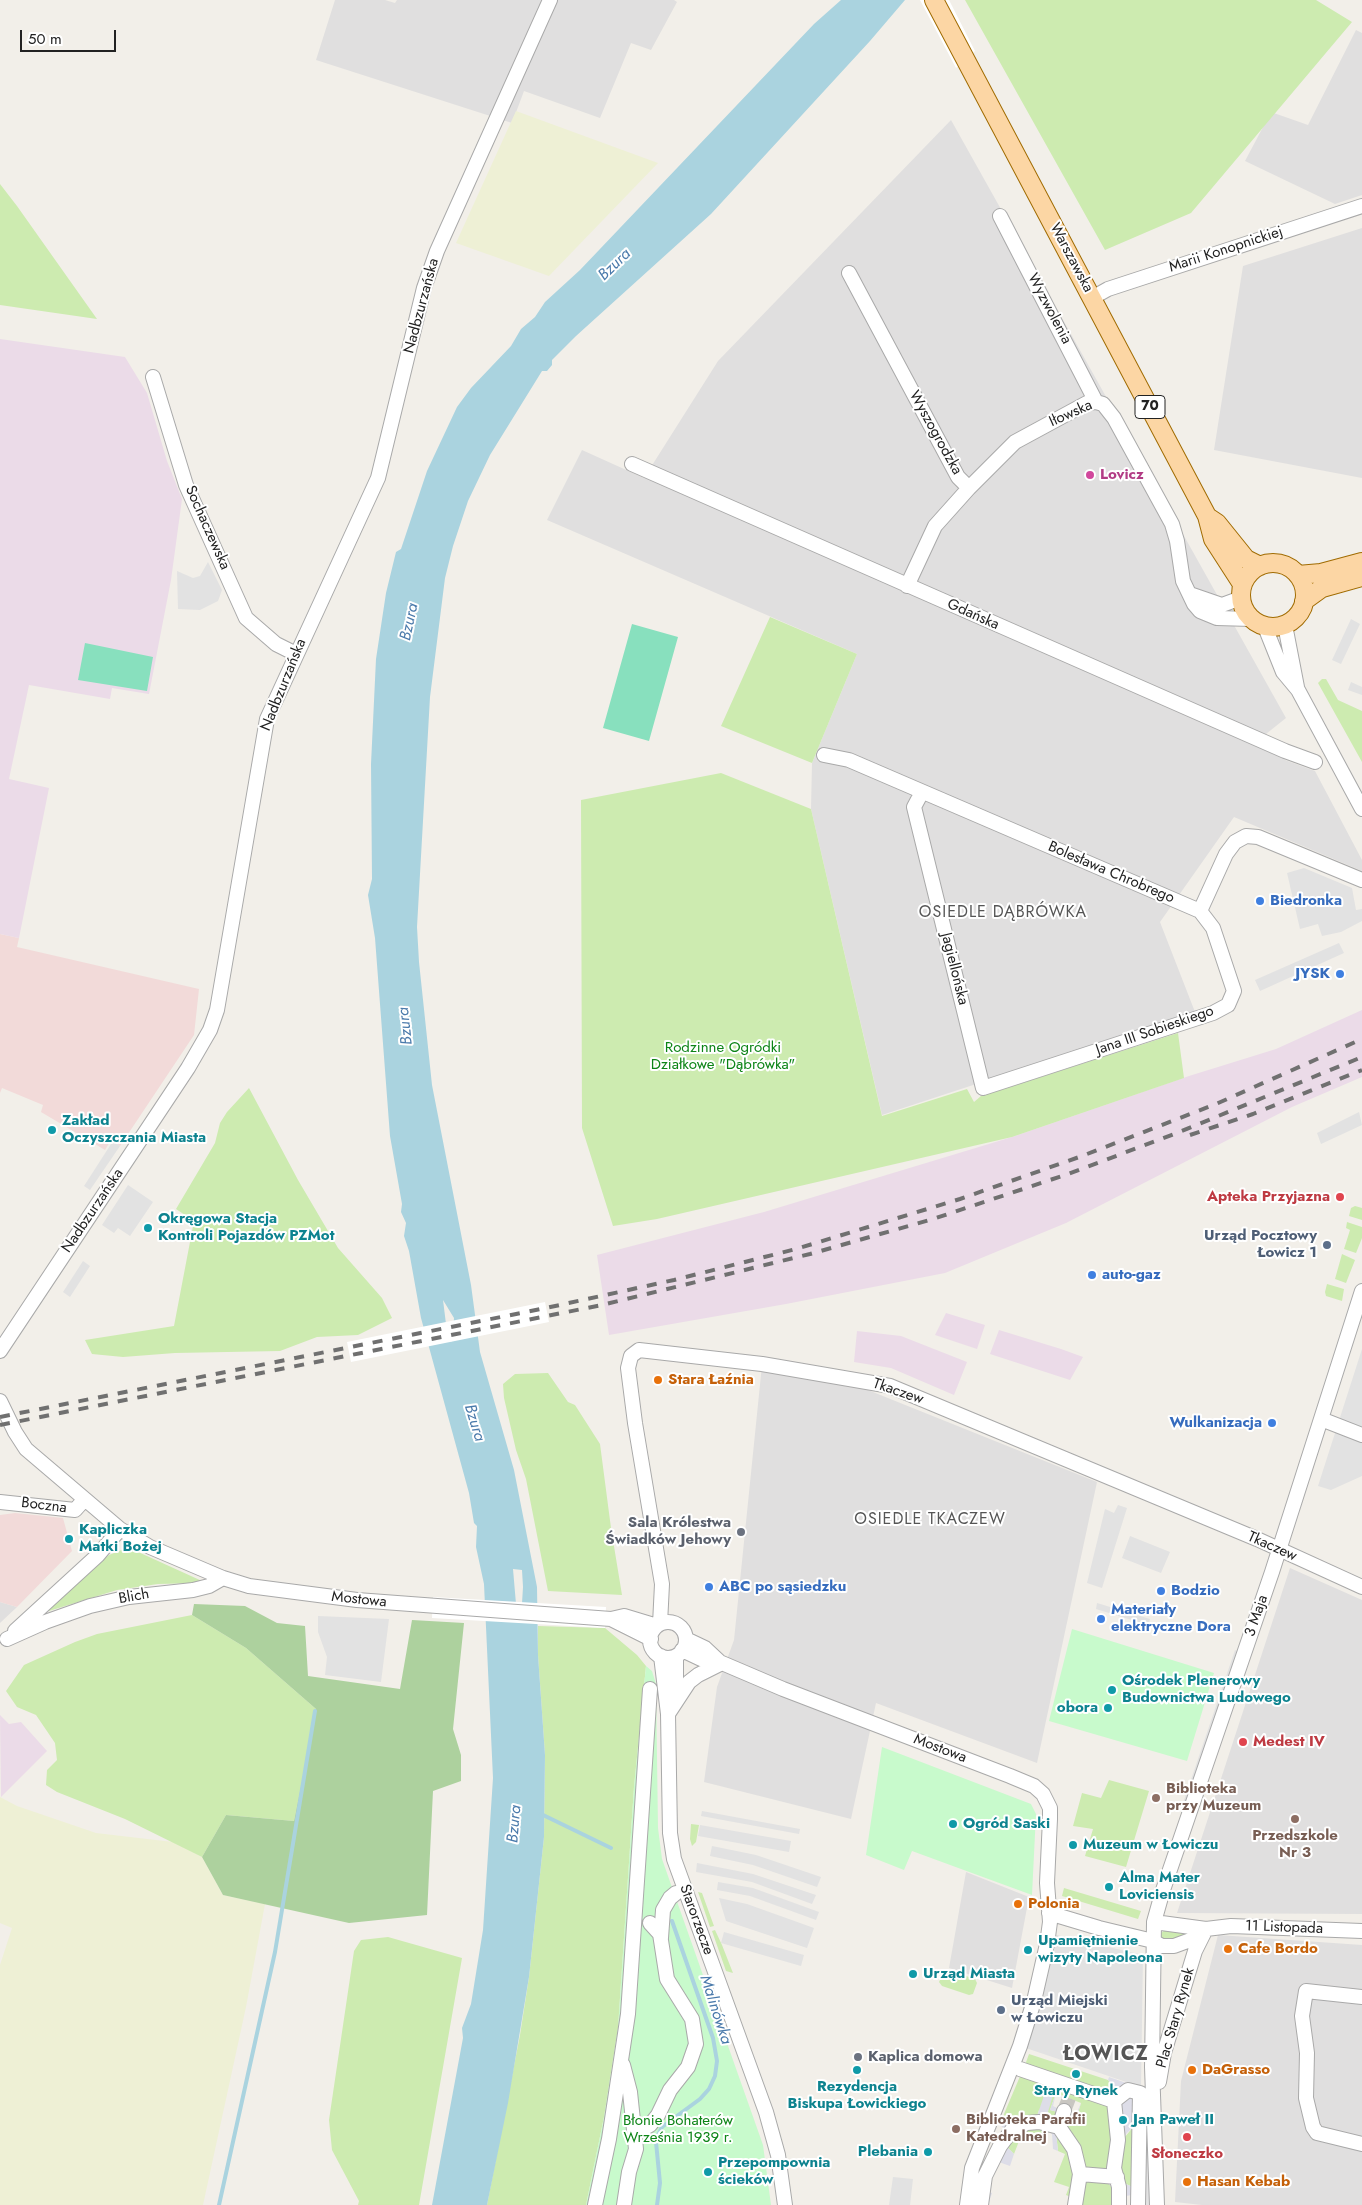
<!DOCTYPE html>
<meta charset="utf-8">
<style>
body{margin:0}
#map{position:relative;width:1362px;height:2205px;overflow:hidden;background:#f2efe9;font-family:Jost,sans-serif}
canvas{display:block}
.scale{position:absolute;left:20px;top:30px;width:96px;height:22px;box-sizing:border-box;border:2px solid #222;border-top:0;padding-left:6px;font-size:15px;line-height:18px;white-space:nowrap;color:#222;-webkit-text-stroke:4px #fff;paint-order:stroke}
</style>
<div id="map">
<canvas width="1362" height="2205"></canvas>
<div class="scale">50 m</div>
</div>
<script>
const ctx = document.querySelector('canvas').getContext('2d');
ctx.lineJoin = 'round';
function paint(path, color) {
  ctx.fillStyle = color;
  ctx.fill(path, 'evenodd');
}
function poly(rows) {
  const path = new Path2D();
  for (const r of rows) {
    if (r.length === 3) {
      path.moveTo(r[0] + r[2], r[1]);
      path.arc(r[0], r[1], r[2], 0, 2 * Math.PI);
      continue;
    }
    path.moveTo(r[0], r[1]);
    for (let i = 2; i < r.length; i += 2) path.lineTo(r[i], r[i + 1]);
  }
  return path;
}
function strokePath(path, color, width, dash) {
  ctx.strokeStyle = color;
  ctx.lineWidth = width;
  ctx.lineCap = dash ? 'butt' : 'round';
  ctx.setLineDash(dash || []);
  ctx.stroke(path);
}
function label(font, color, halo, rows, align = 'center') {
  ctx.font = font + ' Jost,sans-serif';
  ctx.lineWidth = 4;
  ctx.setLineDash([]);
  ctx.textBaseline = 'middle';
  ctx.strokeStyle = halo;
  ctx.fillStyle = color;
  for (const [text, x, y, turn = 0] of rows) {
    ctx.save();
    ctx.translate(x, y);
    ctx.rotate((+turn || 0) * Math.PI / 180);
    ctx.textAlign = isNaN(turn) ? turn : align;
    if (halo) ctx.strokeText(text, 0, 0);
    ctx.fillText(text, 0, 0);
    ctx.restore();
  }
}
paint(poly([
 [335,0,385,0,395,3,397,0,674,0,677,2,651,50,631,43,600,118,524,91,512,123,316,60],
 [1356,30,1362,33,1362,195,1335,204,1245,161,1271,112,1308,125],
 [951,120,1286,718,1266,734,1285,760,1315,771,1362,860,1362,871,1234,817,1160,922,1195,1012,882,1115,811,809,812,763,857,654,547,520,582,450,644,478,718,361],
 [1362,228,1362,478,1214,450,1243,266],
 [762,1365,853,1384,1097,1482,1037,1763,876,1703,851,1819,704,1782,717,1687,734,1640],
 [1290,1568,1362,1600,1362,1914,1177,1913],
 [0,1602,17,1607,0,1623],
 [966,1872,1029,1897,1012,1988,949,1968],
 [1218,1935,1362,1945,1362,2205,1202,2205,1175,2202,1181,2081]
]), '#e0dfdf');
paint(poly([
 [0,934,19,938,17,947,199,989,194,1035,120,1146,111,1140,105,1150,41,1112,43,1105,2,1088,0,1093],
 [15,1513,63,1518,72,1551,17,1607,0,1602,0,1515]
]), '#f2dad9');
paint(poly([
 [0,339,125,357,147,393,167,461,182,499,171,580,149,694,112,688,110,699,29,685,9,779,49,788,19,938,0,934],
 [1362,1010,1362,1077,1292,1107,1066,1223,945,1273,786,1304,609,1335,597,1255,764,1212,1012,1137,1189,1076,1276,1049],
 [946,1313,985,1325,977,1349,935,1335],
 [999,1330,1061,1349,1083,1357,1070,1380,990,1354],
 [857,1331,901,1336,967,1362,954,1395,891,1368,854,1362],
 [0,1715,9,1724,21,1722,47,1751,1,1797]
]), '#ebdbe8');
paint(poly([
 [516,111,658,163,549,276,456,243],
 [0,1797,17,1806,96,1833,173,1842,202,1857,223,1895,265,1904,246,2007,203,2205,0,2205,0,1965,12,1928,0,1923]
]), '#eef0d5');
paint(poly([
 [965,0,1316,0,1352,22,1191,213,1105,250],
 [0,184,17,206,97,319,0,305],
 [770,617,857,654,812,763,721,726],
 [1322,679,1326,679,1338,700,1362,711,1362,762,1318,683],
 [721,773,811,809,882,1116,967,1089,974,1102,981,1096,1178,1033,1184,1078,1012,1137,657,1219,613,1226,582,1128,581,800],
 [249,1088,298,1180,338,1248,382,1298,392,1318,358,1335,317,1337,280,1351,175,1353,123,1357,92,1354,85,1340,174,1326,194,1221,176,1209,215,1143,220,1123,227,1112],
 [1355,1206,1362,1208,1362,1220,1349,1216,1351,1208],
 [1347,1222,1362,1227,1362,1238,1356,1253,1344,1249,1350,1230,1346,1228],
 [1342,1254,1355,1260,1346,1283,1335,1279],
 [1327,1284,1344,1289,1342,1301,1326,1296,1325,1292],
 [548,1373,568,1402,575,1405,600,1444,611,1528,622,1595,548,1591,526,1479,516,1450,504,1398,503,1384,515,1374],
 [124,1549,136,1551,202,1581,200,1583,158,1584,117,1590,49,1611,48,1609,98,1564,109,1555],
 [192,1615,246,1648,316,1709,294,1821,226,1815,202,1857,125,1819,57,1792,46,1785,47,1770,57,1760,55,1743,36,1715,17,1707,6,1691,24,1665,75,1642,97,1634],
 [538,1626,605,1628,637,1655,646,1666,634,1787,618,2028,604,2117,586,2205,487,2205,520,2035,529,1977,544,1837,545,1755,538,1655],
 [1109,1780,1149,1791,1126,1867,1085,1856,1093,1829,1073,1826,1082,1793,1101,1798],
 [691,1824,699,1825,696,1842,692,1846,690,1839],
 [1064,1888,1141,1911,1138,1919,1062,1896],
 [698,1892,702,1893,714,1926,710,1927],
 [715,1930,722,1945,733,1973,726,1971,712,1931],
 [1165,1930,1194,1933,1174,1942,1161,1939,1161,1933],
 [388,1937,462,1958,419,2205,358,2205,359,2201,332,2150,329,2120,354,1951,361,1940],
 [945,1969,975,1979,977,1983,973,1994,969,1995,942,1986,939,1982],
 [1029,2054,1108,2080,1111,2083,1113,2095,1025,2065],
 [1021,2074,1109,2103,1114,2135,1109,2166,1106,2170,1084,2169,1066,2129,1069,2116,1076,2119,1081,2103,1056,2093,1050,2110,1058,2112,1056,2119,1048,2117,1048,2111,1039,2110,1037,2116,1012,2125,1001,2121],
 [1134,2126,1137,2189,1126,2184,1119,2173,1124,2138],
 [1024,2127,1048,2129,1035,2141,1021,2136,1014,2154,1006,2146],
 [1056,2133,1074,2157,1072,2205,1068,2205,1071,2197,1066,2195,1069,2187,1054,2182,1065,2154,1058,2151],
 [1083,2179,1102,2180,1109,2184,1115,2192,1116,2205,1078,2205]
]), '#cdebb0');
paint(poly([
 [194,1604,245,1606,277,1623,305,1626,308,1676,400,1689,412,1620,464,1623,453,1729,461,1755,461,1781,433,1791,427,1915,349,1923,223,1895,202,1857,226,1815,294,1821,316,1709,246,1648,192,1615]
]), '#add19e');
paint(poly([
 [1072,1629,1214,1673,1187,1761,1049,1721],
 [646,1666,652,1671,656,1684,658,1828,662,1859,763,2145,771,2205,586,2205,604,2117,618,2028,634,1787],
 [882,1747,1031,1804,1036,1814,1032,1895,912,1851,904,1870,866,1855]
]), '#c8facc');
paint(poly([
 [632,624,678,637,649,741,603,728],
 [85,643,153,657,147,691,78,680]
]), '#88e0be');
paint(poly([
 [208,562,222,590,218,601,200,610,178,609,177,571,193,578,200,576],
 [1351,619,1360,624,1341,664,1332,660],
 [1351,682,1362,687,1362,695,1348,690],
 [1304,868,1352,888,1356,910,1362,909,1362,921,1341,932,1322,936,1318,924,1300,929,1287,873],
 [1339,943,1344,953,1260,991,1255,980],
 [1359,1112,1362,1125,1321,1144,1317,1133],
 [113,1141,120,1146,90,1190,84,1186],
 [128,1185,153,1202,130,1236,118,1228,114,1233,102,1225],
 [83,1261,90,1266,70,1297,63,1292],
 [1362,1349,1362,1476,1331,1490,1318,1486],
 [1118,1505,1127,1508,1102,1588,1087,1583,1105,1509,1114,1513],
 [1130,1536,1170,1552,1161,1573,1122,1558],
 [1097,1603,1150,1619,1148,1625,1096,1609],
 [318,1616,389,1619,381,1682,325,1675,327,1657,318,1632],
 [1235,1650,1239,1652,1185,1810,1181,1809],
 [702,1811,800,1829,799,1834,701,1816],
 [700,1825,791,1841,789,1852,698,1836],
 [712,1846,756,1855,821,1877,817,1887,753,1865,710,1856],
 [697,1863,753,1874,816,1895,812,1904,752,1882,696,1872],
 [718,1882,753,1888,819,1912,816,1920,750,1896,717,1890],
 [719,1898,747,1904,814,1928,807,1948,726,1921],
 [724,1932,804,1955,801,1966,721,1943],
 [1044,1932,1143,1955,1141,2087,1014,2044,1026,2013],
 [1141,2129,1150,2129,1150,2205,1140,2205],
 [893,2177,913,2179,910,2205,889,2205]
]), '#e2e2e2');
paint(poly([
 [1109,2077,1135,2086,1134,2126,1126,2134,1122,2145,1121,2178,1126,2184,1137,2189,1138,2194,1126,2196,1115,2192,1109,2184,1102,2180,1086,2178,1056,2133,1058,2151,1053,2149,1052,2134,1047,2131,1048,2129,1024,2127,1006,2146,1014,2154,1010,2166,996,2161,986,2191,992,2193,988,2205,976,2198,1006,2130,1000,2125,1001,2121,1012,2125,1037,2116,1046,2090,1054,2092,1047,2115,1054,2120,1058,2112,1050,2110,1056,2093,1053,2106,1059,2109,1076,2114,1081,2103,1076,2119,1069,2116,1064,2123,1084,2169,1106,2170,1113,2154,1113,2094,1111,2083,1108,2080]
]), '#dddde8');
paint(poly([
 [841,0,905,0,870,41,711,214,576,336,552,360,552,365,547,371,542,371,490,455,468,501,453,546,445,578,430,697,417,927,419,962,432,1085,471,1285,480,1352,514,1470,537,1587,538,1655,545,1755,544,1837,529,1977,508,2103,487,2205,432,2205,463,2038,462,2028,471,2004,483,1930,493,1778,484,1584,476,1547,477,1526,474,1523,469,1493,421,1318,409,1251,404,1236,406,1223,401,1212,402,1204,390,1136,375,938,368,895,372,879,371,764,376,659,386,593,396,552,401,549,427,471,457,407,471,388,511,346,521,329,535,317,545,302,580,270,814,24],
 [443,1300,454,1318,452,1342,447,1332],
 [513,1569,522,1570,523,1587,521,1620,516,1604]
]), '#aad3df');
paint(poly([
 [920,0,949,0,975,51,956,68],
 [545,1302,549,1322,351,1362,347,1342],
 [433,1597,606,1607,605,1628,432,1618]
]), '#fff');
strokePath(poly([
 [541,1814,611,1848],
 [219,2205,275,1952,315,1711],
 [657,2205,660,2183,656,2142,658,2135,662,2127,700,2099,709,2089,715,2076,717,2061,713,2038,672,1921]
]), '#aad3df', 4);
strokePath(poly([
 [1064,2111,1069,2098]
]), '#c8c6c1', 14, [14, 7]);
const minor = poly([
 [1000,216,1096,402],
 [849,273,958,477,969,488,935,526,907,586],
 [1092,298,1108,289,1362,206],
 [153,377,186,485,246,618,276,644,296,654],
 [632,464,1285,751,1315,762],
 [969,488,1015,442,1087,403,1096,402,1103,404,1114,418,1172,524,1177,541,1183,581,1194,604,1200,611,1217,618,1251,619],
 [1190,594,1222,605,1241,598],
 [1285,625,1297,687],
 [1265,627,1283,672,1298,690,1362,809],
 [824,755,849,760,1200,911,1226,854,1235,842,1246,836,1258,837,1362,880],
 [922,792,914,807,983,1088,1213,1013,1228,1005,1234,991,1213,928,1200,911],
 [0,1351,188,1068,210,1030,217,1010,267,719,378,478,424,288,437,251,550,0],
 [0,1401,15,1432,26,1449,120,1529,150,1547,223,1578,249,1586,357,1600,611,1619,624,1616,657,1626],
 [1321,1419,1362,1435],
 [0,1502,75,1510,84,1500],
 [611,1619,651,1639],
 [668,1640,18],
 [660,1624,662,1584,635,1423,628,1368,631,1356,639,1350,762,1364,890,1386,1257,1539,1362,1587],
 [15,1631,98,1555,120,1529],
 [7,1639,45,1622,90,1606,129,1597,193,1590,209,1586,223,1578],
 [686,1639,705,1648,721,1663],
 [682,1650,701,1659,722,1663,783,1689,1010,1776,1034,1786,1043,1794,1050,1808,1050,1819,1047,1883,1050,1922,1047,1944,1034,2001,1020,2046,972,2168,967,2205],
 [661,1656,668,1714,670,1833,674,1859,766,2112,778,2155,785,2205],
 [672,1702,676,1688,676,1656],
 [668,1714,689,1682,698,1675,722,1663],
 [1049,1913,1099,1928,1153,1941,1162,1946,1174,1946,1193,1939,1204,1930],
 [1154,1922,1206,1929,1231,1926,1362,1931],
 [661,1938,663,1910,670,1898,676,1893],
 [1362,1997,1306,1991,1302,2016,1307,2053,1306,2098,1313,2127,1317,2133,1362,2144],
 [623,2065,630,2092,636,2149,629,2172,624,2205],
 [1020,2069,1114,2101,1118,2140,1114,2168,1119,2187,1119,2205],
 [1159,2082,1164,2053,1195,1951,1206,1929],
 [1114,2101,1128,2090,1140,2093,1138,2205],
 [1059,2127,1064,2111],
 [636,2133,650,2125,658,2115,670,2090,688,2067,696,2044,692,2019,667,1979,660,1934,650,1923],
 [1080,2174,1117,2177],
 [595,2205,609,2139,628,2014,650,1689],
 [981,2205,985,2176,1000,2146,1012,2130,1027,2123,1039,2122,1059,2127,1074,2149,1080,2174,1075,2205],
 [1157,2205,1152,2067,1154,1922,1163,1890,1272,1572,1362,1291]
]);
const major = poly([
 [934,0,1207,516,1213,539,1242,584],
 [1208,517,1217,523,1246,559,1260,566],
 [1273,595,32],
 [1298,575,1321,573,1362,562],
 [1304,601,1322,588,1362,577]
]);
strokePath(minor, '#a9a9a9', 16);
strokePath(major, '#a06b00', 20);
strokePath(minor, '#fff', 14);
strokePath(major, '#fcd6a4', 18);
strokePath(poly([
 [1190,1135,1253,1114,1362,1070],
 [0,1417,546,1308,674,1280,796,1249,960,1199,1082,1156,1216,1104,1362,1039],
 [0,1425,602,1305,810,1254,933,1219,1068,1174,1177,1133,1362,1057]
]), '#707070', 4, [10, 10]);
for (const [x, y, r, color] of [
 [1090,475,5,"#d1479c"],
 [1260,901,5,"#3f7fe0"],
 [1340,974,5,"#3f7fe0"],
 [52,1130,5,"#0f9aa8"],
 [1340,1197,5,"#e0444e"],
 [148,1228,5,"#0f9aa8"],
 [1327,1245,5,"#5c6f8a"],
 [1092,1275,5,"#3f7fe0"],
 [658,1380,5,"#e8710a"],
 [1272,1423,5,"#3f7fe0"],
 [741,1532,5,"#6b7280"],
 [69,1539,5,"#0f9aa8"],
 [709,1587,5,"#3f7fe0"],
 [1161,1591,5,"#3f7fe0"],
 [1101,1619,5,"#3f7fe0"],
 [1112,1690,5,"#0f9aa8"],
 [1108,1708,5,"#0f9aa8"],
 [1243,1742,5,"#e0444e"],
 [1156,1798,5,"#8d6e63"],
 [1295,1819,5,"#8d6e63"],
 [953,1824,5,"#0f9aa8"],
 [1073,1845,5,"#0f9aa8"],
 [1109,1887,5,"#0f9aa8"],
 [1018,1904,5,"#e8710a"],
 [1228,1949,5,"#e8710a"],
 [1028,1950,5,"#0f9aa8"],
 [913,1974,5,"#0f9aa8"],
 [1001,2010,5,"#5c6f8a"],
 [858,2057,5,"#6b7280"],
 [857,2070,5,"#0f9aa8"],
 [1192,2070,5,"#e8710a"],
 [1076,2074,5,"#0f9aa8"],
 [1123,2120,5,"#0f9aa8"],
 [956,2129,5,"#8d6e63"],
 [1187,2137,5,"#e0444e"],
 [928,2152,5,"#0f9aa8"],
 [708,2172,5,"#0f9aa8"],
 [1187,2182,5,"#e8710a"]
]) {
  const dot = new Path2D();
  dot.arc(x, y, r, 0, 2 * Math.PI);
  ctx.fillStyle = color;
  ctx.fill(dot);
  strokePath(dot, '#fff', 2);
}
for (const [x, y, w] of [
 [1150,407,30]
]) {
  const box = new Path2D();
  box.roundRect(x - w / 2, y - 11.5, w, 23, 4);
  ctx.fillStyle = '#fff';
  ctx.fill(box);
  strokePath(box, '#222', 1);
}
label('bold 14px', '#222', null, [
 ["70",1150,407]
]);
label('15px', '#222', '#fff', [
 ["Marii Konopnickiej",1226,250,-18],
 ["Warszawska",1071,258,62],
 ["Nadbzurzańska",422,306,-75],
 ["Wyzwolenia",1049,309,62],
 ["Iłowska",1071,414,-24],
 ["Wyszogrodzka",935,433,61],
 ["Sochaczewska",207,528,66],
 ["Gdańska",973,615,24],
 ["Nadbzurzańska",284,685,-68],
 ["Bolesława Chrobrego",1111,873,23],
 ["Jagiellońska",954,969,76],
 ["Jana III Sobieskiego",1155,1031,-19],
 ["Nadbzurzańska",93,1211,-56],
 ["Tkaczew",898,1392,19],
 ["Boczna",44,1506,7],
 ["Tkaczew",1272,1547,24],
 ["Blich",134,1597,-10],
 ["Mostowa",359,1600,6],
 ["3 Maja",1257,1616,-71],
 ["Mostowa",940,1749,21],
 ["Starorzecze",696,1920,70],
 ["11 Listopada",1284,1928,2],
 ["Plac Stary Rynek",1176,2018,-74]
]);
label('bold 15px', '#b23c85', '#fff', [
 ["Lovicz",1100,475]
], 'left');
label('bold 15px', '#366cbe', '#fff', [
 ["Biedronka",1270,901],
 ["JYSK",1330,974,"right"],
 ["auto-gaz",1102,1275],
 ["Wulkanizacja",1262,1423,"right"],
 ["ABC po sąsiedzku",719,1587],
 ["Bodzio",1171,1591],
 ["Materiały",1111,1610],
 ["elektryczne Dora",1111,1627]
], 'left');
label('15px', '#0c8416', '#fff', [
 ["Rodzinne Ogródki",723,1048],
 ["Działkowe \"Dąbrówka\"",723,1065],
 ["Błonie Bohaterów",678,2121],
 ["Września 1939 r.",678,2138]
]);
label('bold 15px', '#0d838f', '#fff', [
 ["Zakład",62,1121],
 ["Oczyszczania Miasta",62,1138],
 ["Okręgowa Stacja",158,1219],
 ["Kontroli Pojazdów PZMot",158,1236],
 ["Kapliczka",79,1530],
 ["Matki Bożej",79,1547],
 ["Ośrodek Plenerowy",1122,1681],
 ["Budownictwa Ludowego",1122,1698],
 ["obora",1098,1708,"right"],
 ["Ogród Saski",963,1824],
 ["Muzeum w Łowiczu",1083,1845],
 ["Alma Mater",1119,1878],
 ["Loviciensis",1119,1895],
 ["Upamiętnienie",1038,1941],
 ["wizyty Napoleona",1038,1958],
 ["Urząd Miasta",923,1974],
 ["Rezydencja",857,2087,"center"],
 ["Biskupa Łowickiego",857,2104,"center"],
 ["Stary Rynek",1076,2091,"center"],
 ["Jan Paweł II",1133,2120],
 ["Plebania",918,2152,"right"],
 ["Przepompownia",718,2163],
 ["ścieków",718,2180]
], 'left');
label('bold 15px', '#be3a42', '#fff', [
 ["Apteka Przyjazna",1330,1197],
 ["Medest IV",1253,1742,"left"],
 ["Słoneczko",1187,2154,"center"]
], 'right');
label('bold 15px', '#4e5e75', '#fff', [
 ["Urząd Pocztowy",1317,1236],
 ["Łowicz 1",1317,1253],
 ["Urząd Miejski",1011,2001,"left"],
 ["w Łowiczu",1011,2018,"left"]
], 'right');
label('bold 15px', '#c56008', '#fff', [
 ["Stara Łaźnia",668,1380],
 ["Polonia",1028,1904],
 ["Cafe Bordo",1238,1949],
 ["DaGrasso",1202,2070],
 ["Hasan Kebab",1197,2182]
], 'left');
label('bold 15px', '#5b616d', '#fff', [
 ["Sala Królestwa",731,1523],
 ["Świadków Jehowy",731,1540],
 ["Kaplica domowa",868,2057,"left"]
], 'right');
label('bold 15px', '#785e54', '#fff', [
 ["Biblioteka",1166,1789],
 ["przy Muzeum",1166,1806],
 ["Przedszkole",1295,1836,"center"],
 ["Nr 3",1295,1853,"center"],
 ["Biblioteka Parafii",966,2120],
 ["Katedralnej",966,2137]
], 'left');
label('italic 16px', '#4a7aab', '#fff', [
 ["Bzura",615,265,-44],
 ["Bzura",410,622,-78],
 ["Bzura",406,1026,-96],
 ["Bzura",474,1423,73],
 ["Bzura",515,1824,-85],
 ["Malinówka",715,2010,72]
]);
ctx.letterSpacing = '1px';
label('16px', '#555', '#fff', [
 ["OSIEDLE DĄBRÓWKA",1003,913],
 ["OSIEDLE TKACZEW",930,1520]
]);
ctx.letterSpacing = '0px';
ctx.letterSpacing = '1px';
label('bold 20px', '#555', '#fff', [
 ["ŁOWICZ",1106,2055]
]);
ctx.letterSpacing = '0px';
</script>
